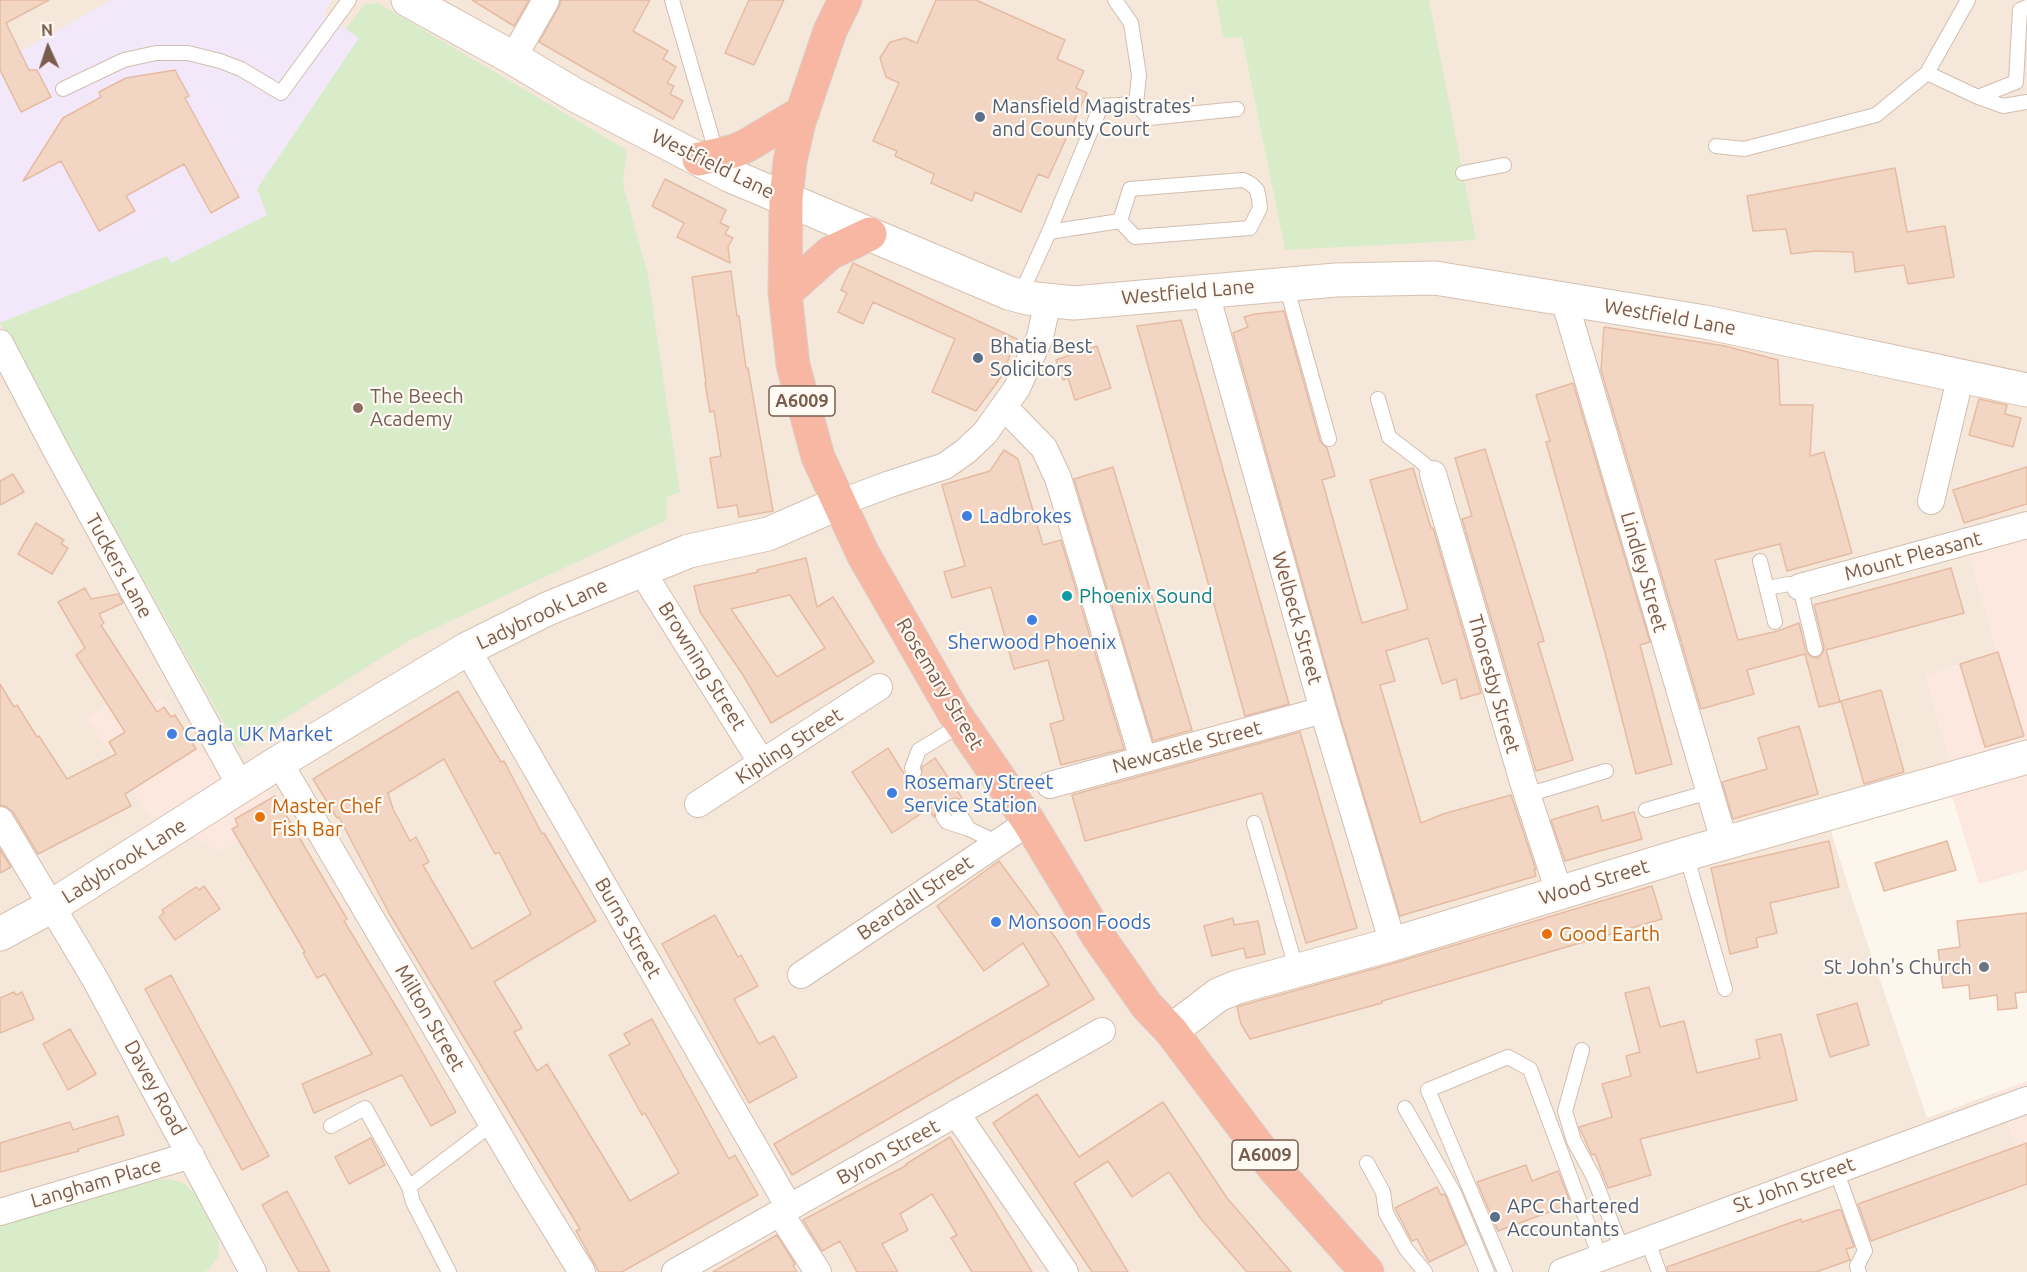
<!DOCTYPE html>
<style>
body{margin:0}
#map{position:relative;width:2027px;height:1272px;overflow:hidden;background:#fdf6ec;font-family:Ubuntu,sans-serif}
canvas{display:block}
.north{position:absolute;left:18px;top:18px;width:60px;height:60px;-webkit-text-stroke:4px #fffaf3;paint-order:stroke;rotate:357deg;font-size:16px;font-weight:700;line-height:24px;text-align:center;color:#7a5c4d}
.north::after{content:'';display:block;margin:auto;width:21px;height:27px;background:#7a5c4d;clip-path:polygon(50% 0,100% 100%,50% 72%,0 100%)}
</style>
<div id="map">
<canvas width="2027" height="1272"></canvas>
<div class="north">N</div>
</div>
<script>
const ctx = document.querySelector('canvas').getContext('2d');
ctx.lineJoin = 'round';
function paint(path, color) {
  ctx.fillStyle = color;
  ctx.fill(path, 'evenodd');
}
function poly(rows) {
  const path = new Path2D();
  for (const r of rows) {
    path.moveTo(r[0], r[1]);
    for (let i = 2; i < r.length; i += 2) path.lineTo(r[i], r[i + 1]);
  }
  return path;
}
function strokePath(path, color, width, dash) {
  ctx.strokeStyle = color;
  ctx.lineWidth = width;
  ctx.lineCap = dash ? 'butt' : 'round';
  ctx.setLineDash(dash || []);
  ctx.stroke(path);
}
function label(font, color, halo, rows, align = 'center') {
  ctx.font = font + ' Ubuntu,sans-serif';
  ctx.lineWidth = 4.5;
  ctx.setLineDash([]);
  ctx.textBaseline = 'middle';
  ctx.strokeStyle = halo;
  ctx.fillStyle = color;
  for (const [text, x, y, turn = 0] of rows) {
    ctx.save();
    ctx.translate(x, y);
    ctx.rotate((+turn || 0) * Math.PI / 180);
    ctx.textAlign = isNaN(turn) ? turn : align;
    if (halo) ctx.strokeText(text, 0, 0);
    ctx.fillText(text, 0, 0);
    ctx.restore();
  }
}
paint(poly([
 [0,0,2027,0,2027,537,1969,554,1998,652,1926,676,1959,794,1831,831,1853,901,1927,1118,1997,1092,2027,1178,2027,1272,0,1272]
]), '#f5e8da');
paint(poly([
 [2027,537,2027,870,1979,884,1952,796,1959,794,1926,676,1998,652,1969,554],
 [138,685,151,705,163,697,196,749,275,796,286,815,220,852,145,810,113,756,86,718],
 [2027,1081,2027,1178,1997,1092]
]), '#fde8e0');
paint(poly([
 [112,0,332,0,324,14,346,29,365,4,378,3,627,150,623,184,648,275,680,492,667,497,667,520,410,640,238,748,0,322,0,63]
]), '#f3e8fa');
paint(poly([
 [1216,0,1429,0,1476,240,1285,250,1242,37,1224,38],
 [378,3,627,150,623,184,648,275,680,492,667,497,667,520,410,640,238,748,0,323,167,256,171,263,267,215,257,189,359,38,346,29,365,4],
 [170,1179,185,1184,196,1195,218,1239,219,1255,210,1268,205,1272,0,1272,0,1225,148,1181]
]), '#d8ecc9');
const building = poly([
 [0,0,49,0,6,23,29,70,37,70,51,97,21,112,0,70,0,0],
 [472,0,529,0,514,26,472,0],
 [561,0,650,0,633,31,668,51,663,59,676,67,667,83,674,86,670,94,683,101,673,119,539,42,559,7,561,0],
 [749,0,784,0,754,65,725,53,749,0],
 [936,0,976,0,1065,40,1057,59,1084,71,1076,88,1087,93,1048,178,1038,174,1021,212,975,192,972,201,931,183,934,174,895,156,897,151,873,141,899,83,886,77,880,58,890,42,905,38,917,43,936,0],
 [175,70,189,96,185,98,239,197,211,213,184,164,126,196,135,211,99,231,61,161,23,181,63,118,101,97,99,92,126,78,175,70],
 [1895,168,1907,232,1945,226,1954,277,1908,284,1904,265,1855,272,1853,252,1816,251,1791,254,1786,229,1753,231,1747,196,1895,168],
 [665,179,726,210,720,223,729,227,725,234,733,238,728,247,730,263,677,237,684,223,652,206,665,179],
 [853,263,1017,339,1001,377,976,411,932,392,955,339,873,302,863,324,838,312,847,293,841,290,853,263],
 [731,271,737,316,739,316,746,368,748,368,773,511,739,517,737,505,718,508,710,458,721,456,714,411,710,412,705,383,706,383,692,277,731,271],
 [1284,311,1320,441,1327,448,1335,476,1322,480,1362,623,1408,609,1370,480,1413,468,1431,528,1433,528,1481,693,1461,699,1456,679,1442,684,1428,638,1386,651,1395,681,1380,685,1421,823,1443,814,1511,795,1536,870,1534,870,1536,876,1400,916,1337,706,1233,333,1248,327,1244,317,1255,314,1284,311],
 [1181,320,1289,704,1245,716,1137,326,1181,320],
 [1604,327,1725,346,1778,360,1780,405,1813,405,1810,456,1824,452,1852,553,1787,571,1780,544,1715,560,1738,640,1778,631,1799,623,1806,652,1812,657,1818,658,1823,652,1824,647,1814,605,1951,568,1964,613,1826,650,1840,702,1819,707,1805,654,1747,670,1754,694,1701,709,1601,370,1604,327],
 [1097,346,1111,388,1075,400,1068,378,1063,380,1056,360,1097,346],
 [1573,383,1650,642,1640,645,1672,764,1636,774,1607,660,1546,442,1550,441,1536,395,1573,383],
 [1979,399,2007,405,2005,414,2021,418,2013,447,1969,435,1979,399],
 [1485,449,1544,641,1538,643,1573,760,1536,771,1462,519,1472,516,1455,458,1485,449],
 [1004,450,1018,459,1043,545,1061,540,1124,749,1061,765,1050,724,1064,720,1048,660,1014,669,991,587,952,598,944,572,965,566,942,485,990,471,1004,450],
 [1113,467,1192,730,1153,741,1074,479,1113,467],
 [2027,467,2027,504,1964,523,1953,490,2027,467],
 [13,474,24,492,0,505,0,481,13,474],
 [36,523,64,540,61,544,68,548,52,574,18,554,36,523],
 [806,558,817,607,833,597,874,662,771,723,743,675,700,612,694,586,758,572,757,570,806,558],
 [790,595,825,648,777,677,731,609,790,595],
 [85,588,91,599,118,594,123,603,99,614,104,623,101,625,157,712,164,707,171,717,175,715,196,749,125,794,131,806,38,854,13,812,7,807,0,805,0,684,14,707,17,705,37,737,39,736,67,779,116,754,109,742,125,732,76,655,85,648,58,602,85,588],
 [1998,652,2024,736,1985,747,1960,664,1998,652],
 [1881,690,1904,772,1864,784,1841,701,1881,690],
 [458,691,501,762,504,761,542,834,544,833,596,921,494,982,522,1028,514,1032,537,1071,547,1064,630,1201,679,1173,645,1113,642,1115,609,1055,630,1044,624,1034,652,1019,729,1159,735,1155,758,1195,622,1272,599,1272,576,1231,580,1229,390,915,339,817,337,818,313,779,458,691],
 [444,759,495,854,499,852,531,914,472,949,423,865,429,862,416,837,410,841,393,809,388,793,444,759],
 [1799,726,1818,794,1733,819,1722,782,1767,769,1758,738,1799,726],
 [1300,732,1357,928,1306,943,1262,793,1085,841,1072,795,1300,732],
 [888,748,906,777,913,781,921,777,922,767,935,758,964,801,955,798,951,799,946,808,938,809,934,817,928,809,892,833,852,772,888,748],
 [275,796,347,919,344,921,407,1025,456,1112,431,1126,402,1075,314,1113,302,1084,372,1054,325,974,317,978,303,953,305,952,232,829,238,826,235,819,275,796],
 [1598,806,1602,821,1634,812,1642,839,1565,861,1551,820,1598,806],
 [1829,841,1839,887,1770,903,1777,933,1756,938,1758,947,1730,954,1711,868,1829,841],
 [1947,841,1956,870,1884,891,1875,863,1947,841],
 [0,849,11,867,0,873,0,849],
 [999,861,1057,940,1094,999,792,1175,774,1144,1049,985,1023,943,984,971,937,906,999,861],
 [204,886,220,909,175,940,159,917,164,913,162,910,196,887,199,890,204,886],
 [1652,886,1662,919,1382,1001,1382,1003,1250,1039,1241,1024,1237,1007,1243,1005,1398,962,1652,886],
 [2027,913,2027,992,2015,993,2017,1008,1998,1010,1997,995,1970,999,1969,985,1943,988,1938,950,1960,947,1957,921,2027,913],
 [715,915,738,957,741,955,758,986,734,999,759,1044,774,1036,797,1077,749,1103,662,944,715,915],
 [1233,918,1234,925,1258,921,1265,954,1246,958,1244,948,1212,956,1204,926,1233,918],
 [171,975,269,1156,242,1170,145,989,171,975],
 [1649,987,1660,1027,1684,1021,1697,1073,1760,1058,1756,1040,1781,1034,1797,1100,1640,1139,1651,1175,1608,1188,1595,1154,1592,1155,1579,1127,1612,1117,1602,1084,1631,1076,1626,1056,1640,1052,1625,993,1649,987],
 [14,992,16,995,22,992,34,1019,0,1033,0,998,14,992],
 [1857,1003,1869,1045,1830,1057,1817,1015,1857,1003],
 [70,1029,96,1074,68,1090,43,1044,70,1029],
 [1037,1094,1079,1157,1163,1102,1227,1198,1291,1272,1247,1272,1201,1219,1169,1172,1132,1197,1108,1161,1074,1183,1128,1272,1092,1272,993,1123,1037,1094],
 [118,1116,124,1135,78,1149,79,1151,0,1172,0,1143,70,1122,73,1130,118,1116],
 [950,1137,1032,1272,972,1272,951,1238,957,1235,932,1194,900,1214,908,1230,882,1244,898,1272,857,1272,840,1241,822,1251,803,1220,907,1165,906,1164,950,1137],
 [371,1138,385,1165,349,1184,335,1157,371,1138],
 [2027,1143,2027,1184,1871,1241,1858,1204,2027,1143],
 [1526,1165,1532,1181,1558,1171,1571,1204,1498,1231,1477,1182,1526,1165],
 [1437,1187,1441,1195,1444,1194,1446,1197,1466,1244,1429,1262,1417,1239,1412,1241,1395,1208,1437,1187],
 [287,1191,308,1230,330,1272,299,1272,262,1205,287,1191],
 [1838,1210,1841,1210,1854,1247,1846,1249,1850,1260,1816,1272,1668,1272,1667,1267,1801,1219,1802,1222,1838,1210],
 [777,1235,795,1264,793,1265,797,1272,713,1272,777,1235]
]);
paint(building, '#f3d5c3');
strokePath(building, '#e6bba3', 1.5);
const lane = poly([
 [672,0,717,155],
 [1115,0,1131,23,1139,75,1136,104],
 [2027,7,2020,10,2016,82,1978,97,2003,106,2027,102],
 [1927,73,1978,97],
 [63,89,124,60,156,53,188,53,220,61,241,69,281,93,349,0],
 [1716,146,1744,149,1876,115,1927,73,1968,0],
 [1463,173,1504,165],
 [1049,232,1101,106,1136,104,1149,118,1237,109],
 [1286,285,1329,439],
 [1020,296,1049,232,1120,221,1130,189,1243,180,1251,184,1257,190,1259,199,1260,208,1250,228,1135,237,1120,221],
 [1378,399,1389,437,1423,463,1433,474],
 [1760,561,1775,622],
 [1767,588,1789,584,1800,587,1815,649],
 [914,772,912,768,919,750,962,724],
 [1527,795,1606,771],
 [955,807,969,829],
 [1646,810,1709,792],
 [943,816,947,822,969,829,998,843],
 [1254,823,1297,971],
 [1686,854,1725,989],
 [1582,1050,1565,1111,1574,1141,1593,1176,1622,1249],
 [1405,1108,1454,1193,1487,1272],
 [331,1126,365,1108,409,1187],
 [1367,1163,1383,1192,1386,1213,1406,1249,1425,1272],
 [1836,1170,1865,1251,1857,1266,1859,1272],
 [1647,1239,1659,1272],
 [449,1272,413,1202,409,1187,492,1124],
 [1505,1272,1428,1090,1508,1057,1530,1069,1600,1257]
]);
const street = poly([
 [513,58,546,0],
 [1205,290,1323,710,1393,944],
 [1564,299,1725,844],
 [0,343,57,452,241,787],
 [1004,407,1044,448,1058,478,1143,759],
 [1433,474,1523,782,1559,892],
 [1931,501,1961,375],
 [839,503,890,484,945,466,966,451,985,433,1017,388,1040,337,1048,301],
 [641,570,762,763],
 [1800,587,2027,525],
 [467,649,789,1207],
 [279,762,527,1183,582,1272],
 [1050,785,1323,710],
 [698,804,879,687],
 [0,820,95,979,253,1272],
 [801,975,1029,822],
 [956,1113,1065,1272],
 [0,1212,191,1155],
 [780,1213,818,1272],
 [675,1272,1102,1031],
 [1562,1272,2027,1100]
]);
const secondary = poly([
 [408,0,513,58,575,95,729,175,1009,293,1027,298,1074,303,1336,280,1435,278,1705,322,2027,390],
 [0,934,52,906,279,762,467,649,547,609,689,551,768,534,839,503],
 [1171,1031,1218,995,1237,987,1393,944,1686,854,2027,757]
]);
const highway = poly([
 [845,0,830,31,799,122,790,161,786,199,785,293,793,365,818,457,863,554,953,711,1029,822,1098,936,1147,1006,1171,1031,1275,1169,1367,1272],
 [699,159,734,151,746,146,803,112],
 [785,293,830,253,870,234]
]);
strokePath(lane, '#d1beb0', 16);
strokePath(street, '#d1beb0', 28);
strokePath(secondary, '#d6c0b0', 35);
strokePath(highway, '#dad1cd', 35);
strokePath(lane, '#fff', 14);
strokePath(street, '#fff', 26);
strokePath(secondary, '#fff', 33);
strokePath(highway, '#f7b7a3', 33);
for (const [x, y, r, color] of [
 [980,117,6,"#5c6f8a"],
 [978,358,6,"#5c6f8a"],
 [358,408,6,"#8d6e63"],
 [967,516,6,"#3f7fe0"],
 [1067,596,6,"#0f9aa8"],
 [1032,620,6,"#3f7fe0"],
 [172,734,6,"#3f7fe0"],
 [892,793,6,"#3f7fe0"],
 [260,817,6,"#e8710a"],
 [996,922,6,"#3f7fe0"],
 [1547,934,6,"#e8710a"],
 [1984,967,6,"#6b7280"],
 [1495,1217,6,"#5c6f8a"]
]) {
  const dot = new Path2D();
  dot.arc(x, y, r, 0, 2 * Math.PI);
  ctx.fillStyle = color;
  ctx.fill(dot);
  strokePath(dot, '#fffaf3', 2);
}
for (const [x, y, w] of [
 [802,401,66],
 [1265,1155,66]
]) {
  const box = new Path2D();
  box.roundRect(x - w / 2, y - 15, w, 30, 4.5);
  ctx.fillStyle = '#fffaf3';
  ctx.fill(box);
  strokePath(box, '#7a5c4d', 1.5);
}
label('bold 18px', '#7a5c4d', null, [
 ["A6009",802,401],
 ["A6009",1265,1155]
]);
label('20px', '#4e5e75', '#fffaf3', [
 ["Mansfield Magistrates'",992,106],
 ["and County Court",992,129],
 ["Bhatia Best",990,346],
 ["Solicitors",990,369],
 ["APC Chartered",1507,1206],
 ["Accountants",1507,1229]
], 'left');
label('20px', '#7a5c4d', '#fffaf3', [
 ["Westfield Lane",713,164,26],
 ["Westfield Lane",1188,292,-5],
 ["Westfield Lane",1670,317,10],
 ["Mount Pleasant",1913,556,-15],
 ["Tuckers Lane",119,566,61],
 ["Lindley Street",1644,572,74],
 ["Ladybrook Lane",542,614,-25],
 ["Welbeck Street",1297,618,74],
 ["Browning Street",702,666,58],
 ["Rosemary Street",940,684,59],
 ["Thoresby Street",1494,684,74],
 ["Kipling Street",789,746,-33],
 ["Newcastle Street",1187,747,-15],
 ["Ladybrook Lane",124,861,-32],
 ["Wood Street",1594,882,-17],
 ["Beardall Street",915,898,-34],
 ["Burns Street",628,928,60],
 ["Milton Street",430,1018,60],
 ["Davey Road",155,1088,61],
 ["Byron Street",888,1152,-29],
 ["Langham Place",96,1183,-16],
 ["St John Street",1794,1185,-20]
]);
label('20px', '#785e54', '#fffaf3', [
 ["The Beech",370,396],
 ["Academy",370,419]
], 'left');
label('20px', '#366cbe', '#fffaf3', [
 ["Ladbrokes",979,516],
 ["Sherwood Phoenix",1032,642,"center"],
 ["Cagla UK Market",184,734],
 ["Rosemary Street",904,782],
 ["Service Station",904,805],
 ["Monsoon Foods",1008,922]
], 'left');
label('20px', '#0d838f', '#fffaf3', [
 ["Phoenix Sound",1079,596]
], 'left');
label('20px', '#c56008', '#fffaf3', [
 ["Master Chef",272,806],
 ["Fish Bar",272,829],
 ["Good Earth",1559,934]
], 'left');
label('20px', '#5b616d', '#fffaf3', [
 ["St John's Church",1972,967]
], 'right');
</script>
